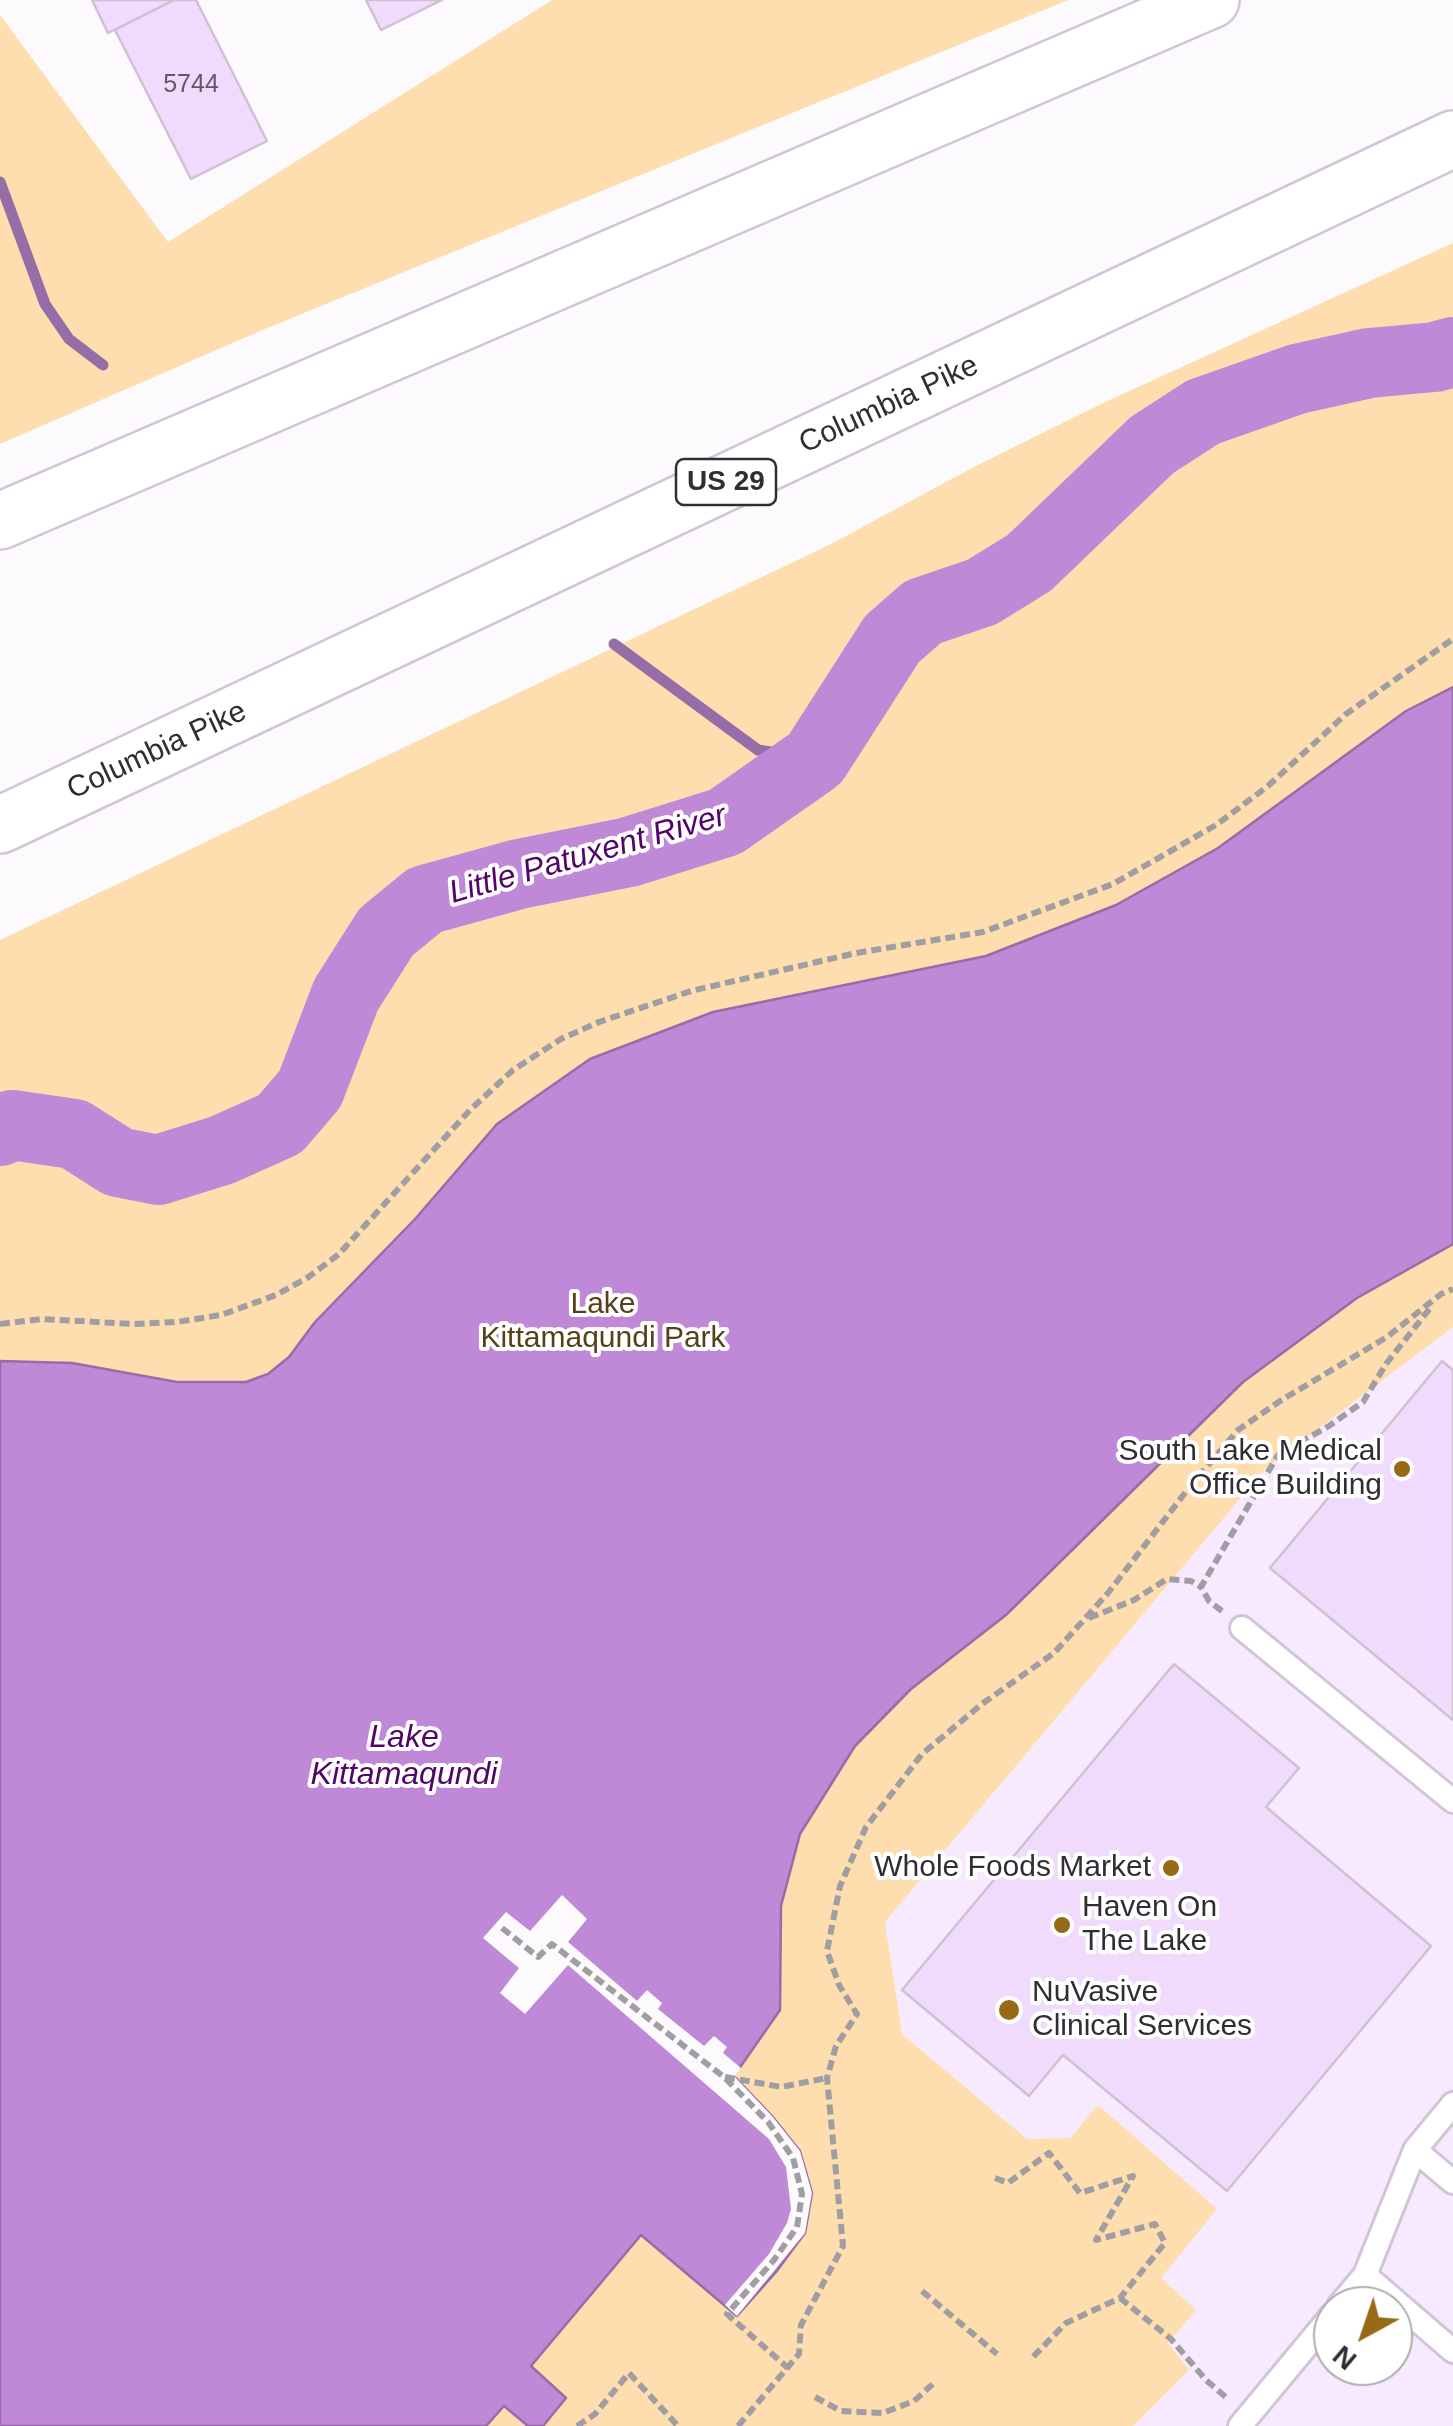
<!DOCTYPE html>
<style>
body{margin:0}
#map{position:relative;width:1453px;height:2426px;overflow:hidden;background:#fcfafd;font-family:Helvetica,sans-serif}
canvas{display:block}
.north{position:absolute;left:1313px;top:2286px;width:100px;height:100px;box-sizing:border-box;background:#fff;border:2px solid #adabae;border-radius:50%;rotate:220deg;font-size:28px;font-weight:700;line-height:40px;text-align:center;color:#312d34}
.north::after{content:'';display:block;margin:auto;width:35px;height:45px;background:#966a17;clip-path:polygon(50% 0,100% 100%,50% 72%,0 100%)}
</style>
<div id="map">
<canvas width="1453" height="2426"></canvas>
<div class="north">N</div>
</div>
<script>
const ctx = document.querySelector('canvas').getContext('2d');
ctx.lineJoin = 'round';
function paint(path, color) {
  ctx.fillStyle = color;
  ctx.fill(path, 'evenodd');
}
function poly(rows) {
  const path = new Path2D();
  for (const r of rows) {
    path.moveTo(r[0], r[1]);
    for (let i = 2; i < r.length; i += 2) path.lineTo(r[i], r[i + 1]);
  }
  return path;
}
function strokePath(path, color, width, dash) {
  ctx.strokeStyle = color;
  ctx.lineWidth = width;
  ctx.lineCap = dash ? 'butt' : 'round';
  ctx.setLineDash(dash || []);
  ctx.stroke(path);
}
function label(font, color, halo, rows, align = 'center') {
  ctx.font = font + ' Helvetica,sans-serif';
  ctx.lineWidth = 8;
  ctx.setLineDash([]);
  ctx.textBaseline = 'middle';
  ctx.strokeStyle = halo;
  ctx.fillStyle = color;
  for (const [text, x, y, turn = 0] of rows) {
    ctx.save();
    ctx.translate(x, y);
    ctx.rotate((+turn || 0) * Math.PI / 180);
    ctx.textAlign = isNaN(turn) ? turn : align;
    if (halo) ctx.strokeText(text, 0, 0);
    ctx.fillText(text, 0, 0);
    ctx.restore();
  }
}
paint(poly([
 [1453,1327,1453,2426,1133,2426,1189,2370,1168,2343,1161,2278,1099,2105,1070,2138,1027,2139,902,2034,885,1922,1265,1469],
 [1333,2306,1393,2306,1393,2366,1333,2366]
]), '#f8eafe');
paint(poly([
 [552,0,1068,0,260,331,0,444,0,15,168,242],
 [1453,243,1453,1327,1265,1469,885,1922,902,2034,1027,2139,1070,2138,1098,2105,1217,2209,1161,2278,1196,2310,1168,2343,1189,2370,1133,2426,0,2426,0,940,831,544,972,468,1103,403]
]), '#fedeae');
const water = poly([
 [1453,687,1453,1244,1357,1298,1243,1382,1006,1615,911,1689,855,1746,800,1834,781,1906,780,2010,734,2076,772,2116,800,2151,812,2193,805,2233,776,2272,737,2316,641,2235,531,2366,566,2398,543,2426,528,2426,504,2406,486,2426,0,2426,0,1361,72,1363,177,1382,246,1382,268,1374,289,1357,315,1322,416,1218,497,1124,590,1059,713,1012,986,956,1116,905,1218,848,1406,711,1453,687]
]);
paint(water, '#c089d8');
strokePath(water, '#956da7', 2.5);
paint(poly([
 [562,1895,587,1919,568,1942,637,2001,647,1990,662,2003,658,2009,704,2046,714,2036,727,2047,723,2053,741,2068,735,2077,772,2116,800,2151,812,2193,805,2233,737,2316,725,2305,769,2254,787,2223,791,2209,786,2167,769,2139,568,1965,525,2014,500,1993,519,1968,483,1938,506,1912,530,1931]
]), '#fcfafd');
strokePath(poly([
 [0,182,45,304,69,339,103,365],
 [614,644,758,750,815,759]
]), '#956da7', 11);
strokePath(poly([
 [0,1131,12,1125,74,1134,118,1162,158,1170,222,1150,280,1124,310,1089,346,995,386,932,425,900,519,874,629,852,725,822,815,759,892,639,923,612,982,592,1029,563,1152,445,1203,412,1297,379,1369,363,1435,357,1453,352]
]), '#c089d8', 70);
const building = poly([
 [92,0,174,0,108,33,92,0],
 [174,0,196,0,267,141,191,179,115,30,174,0],
 [366,0,442,0,381,30,366,0],
 [1442,1361,1453,1370,1453,1720,1270,1568,1442,1361],
 [1174,1664,1299,1768,1266,1807,1431,1946,1227,2191,1063,2055,1029,2096,902,1990,1174,1664]
]);
paint(building, '#f1dbfc');
strokePath(building, '#cdc1d3', 2.5);
const lane = poly([
 [1242,1628,1453,1801],
 [1415,2150,1453,2182],
 [1365,2275,1453,2351],
 [1339,2306,1365,2275,1415,2150,1453,2104],
 [1240,2426,1333,2314]
]);
const highway = poly([
 [0,521,1211,0],
 [0,825,1453,139]
]);
strokePath(lane, '#d1c5d7', 28);
strokePath(highway, '#d1c5d7', 60);
strokePath(poly([
 [0,1324,42,1319,133,1324,177,1322,221,1315,276,1295,307,1278,339,1254,470,1110,513,1070,561,1039,599,1022,691,991,856,953,983,932,1113,884,1216,825,1268,786,1346,714,1453,639],
 [1222,1611,1209,1601,1201,1587,1278,1455,1329,1426,1363,1402,1386,1364,1431,1307],
 [1089,1618,1134,1600,1167,1579,1191,1581,1201,1587],
 [502,1928,538,1957,552,1944,724,2077,768,2122,793,2158,802,2194,797,2227,774,2260,727,2314,788,2368],
 [725,2077,781,2087,827,2078],
 [995,2178,1008,2183,1049,2153,1080,2193,1133,2176,1096,2240,1155,2224,1165,2243,1120,2298,1066,2323,1030,2360],
 [922,2291,997,2354],
 [1120,2298,1171,2339,1206,2380,1228,2399],
 [815,2397,841,2411,883,2413,914,2401,935,2382],
 [577,2426,595,2414,629,2373,678,2426],
 [738,2426,799,2354,801,2325,843,2246,827,2078,836,2046,857,2014,839,1985,827,1951,840,1886,866,1827,922,1754,982,1704,1054,1653,1108,1593,1188,1489,1238,1430,1280,1401,1387,1337,1441,1294,1453,1289]
]), '#a19ea3', 6, [10, 5]);
strokePath(lane, '#fff', 22);
strokePath(highway, '#fff', 55);
for (const [x, y, r, color] of [
 [1402,1469,10,"#966a17"],
 [1171,1868,10,"#966a17"],
 [1062,1925,10,"#966a17"],
 [1009,2010,12,"#966a17"]
]) {
  const dot = new Path2D();
  dot.arc(x, y, r, 0, 2 * Math.PI);
  ctx.fillStyle = color;
  ctx.fill(dot);
  strokePath(dot, '#fff', 4);
}
label('25px', '#615866', null, [
 ["5744",191,85]
]);
for (const [x, y, w] of [
 [726,482,100]
]) {
  const box = new Path2D();
  box.roundRect(x - w / 2, y - 23, w, 46, 8);
  ctx.fillStyle = '#fff';
  ctx.fill(box);
  strokePath(box, '#312d34', 2.5);
}
label('bold 28px', '#312d34', null, [
 ["US 29",726,482]
]);
label('30px', '#312d34', '#fff', [
 ["Columbia Pike",889,405,-25],
 ["Columbia Pike",157,751,-25]
]);
label('30px', '#563f19', '#fff', [
 ["Lake",603,1305],
 ["Kittamaqundi Park",603,1339]
]);
label('30px', '#312d34', '#fff', [
 ["South Lake Medical",1382,1452],
 ["Office Building",1382,1486],
 ["Whole Foods Market",1151,1868],
 ["Haven On",1082,1908,"left"],
 ["The Lake",1082,1942,"left"],
 ["NuVasive",1032,1993,"left"],
 ["Clinical Services",1032,2027,"left"]
], 'right');
label('italic 32px', '#510469', '#fff', [
 ["Little Patuxent River",588,855,-16],
 ["Lake",404,1738],
 ["Kittamaqundi",404,1775]
]);
</script>
